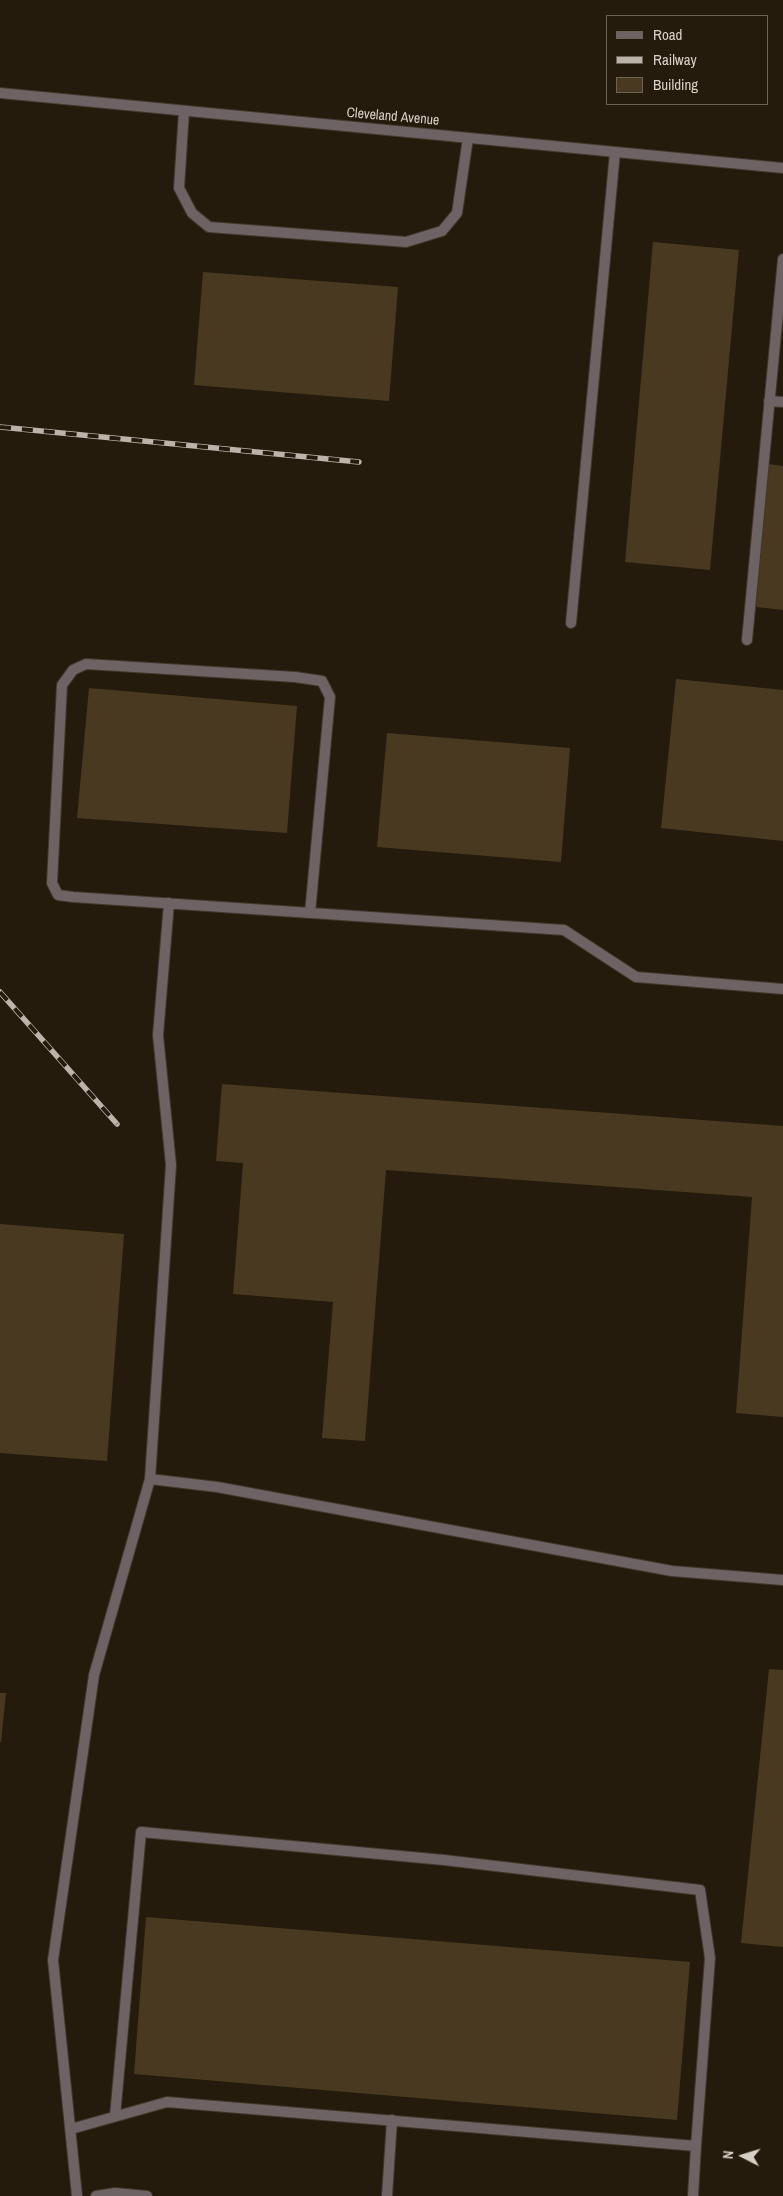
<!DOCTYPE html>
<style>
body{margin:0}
#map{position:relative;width:783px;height:2196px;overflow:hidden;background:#251b0c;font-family:"Archivo Narrow",sans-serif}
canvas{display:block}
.legend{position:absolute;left:606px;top:15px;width:162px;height:90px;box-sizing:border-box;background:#251b0c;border:1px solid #6c6357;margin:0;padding:6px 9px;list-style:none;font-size:15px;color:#d7d0c7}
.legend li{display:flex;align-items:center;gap:10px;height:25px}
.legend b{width:25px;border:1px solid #6c6357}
.north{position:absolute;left:718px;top:2131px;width:50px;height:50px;-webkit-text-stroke:4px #251b0c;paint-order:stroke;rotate:275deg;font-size:14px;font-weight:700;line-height:20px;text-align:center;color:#d7d0c7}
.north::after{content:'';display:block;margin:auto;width:18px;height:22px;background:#d7d0c7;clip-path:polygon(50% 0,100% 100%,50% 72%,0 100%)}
</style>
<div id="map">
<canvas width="783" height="2196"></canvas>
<ul class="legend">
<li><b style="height:6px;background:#6d6364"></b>Road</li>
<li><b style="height:6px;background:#bcb4ab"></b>Railway</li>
<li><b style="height:14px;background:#493920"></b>Building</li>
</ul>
<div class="north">N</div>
</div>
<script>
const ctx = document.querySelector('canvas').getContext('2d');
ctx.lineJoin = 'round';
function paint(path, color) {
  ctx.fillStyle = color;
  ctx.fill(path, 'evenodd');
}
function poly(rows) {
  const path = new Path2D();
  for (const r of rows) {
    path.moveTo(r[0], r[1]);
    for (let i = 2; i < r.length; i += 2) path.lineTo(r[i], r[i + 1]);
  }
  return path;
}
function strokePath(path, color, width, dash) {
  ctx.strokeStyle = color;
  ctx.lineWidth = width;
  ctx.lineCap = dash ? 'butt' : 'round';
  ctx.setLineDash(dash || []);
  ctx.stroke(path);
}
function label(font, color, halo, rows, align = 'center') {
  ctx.font = font + ' "Archivo Narrow",sans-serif';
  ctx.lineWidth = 4.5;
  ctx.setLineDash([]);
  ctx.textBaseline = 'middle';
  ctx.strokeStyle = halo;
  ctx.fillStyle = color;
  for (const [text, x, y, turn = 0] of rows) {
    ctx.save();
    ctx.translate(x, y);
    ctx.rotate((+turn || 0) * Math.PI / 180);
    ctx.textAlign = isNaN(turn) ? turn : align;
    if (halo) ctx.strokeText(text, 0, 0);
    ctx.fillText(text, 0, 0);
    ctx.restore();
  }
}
paint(poly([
 [653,242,739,250,710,570,625,562],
 [203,272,398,287,389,401,194,385],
 [768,464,783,466,783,610,756,607],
 [676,679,783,690,783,841,661,828],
 [89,688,297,706,287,833,77,818],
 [387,733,570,748,561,862,377,847],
 [222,1084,783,1126,783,1417,736,1413,752,1197,386,1170,365,1441,322,1438,333,1302,233,1294,243,1163,216,1161],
 [0,1224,124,1234,107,1461,0,1453],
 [769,1669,783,1670,783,1947,741,1943],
 [0,1693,6,1693,1,1742,0,1742],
 [146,1917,690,1962,677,2120,134,2074]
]), '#493920');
const service = poly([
 [184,111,179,188,192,213,209,227,406,242,442,231,457,213,468,138],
 [769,401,783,402],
 [571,623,615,152],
 [747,640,783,259],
 [310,913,330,697,322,681,295,677,86,664,73,670,62,685,52,883,58,895,73,897,564,930,636,977,783,989],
 [150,1479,217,1487,672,1571,783,1580],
 [115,2116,141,1832,444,1860,700,1890,710,1958,696,2146],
 [71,2129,167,2102,696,2146,693,2196],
 [77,2196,53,1960,94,1675,150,1479,171,1165,158,1035,169,903],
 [387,2196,392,2120]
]);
const minor = poly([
 [0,93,783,168],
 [96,2196,115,2193,147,2196]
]);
strokePath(service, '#41382a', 12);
strokePath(minor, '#41382a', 12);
strokePath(service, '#6d6364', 10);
strokePath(minor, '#6d6364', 10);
const rail = poly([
 [0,427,359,462],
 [0,992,117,1124]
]);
strokePath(rail, '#bcb4ab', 5.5);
strokePath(rail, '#251b0c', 4, [11]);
label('14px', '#d7d0c7', '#251b0c', [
 ["Cleveland Avenue",393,117,5]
]);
</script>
